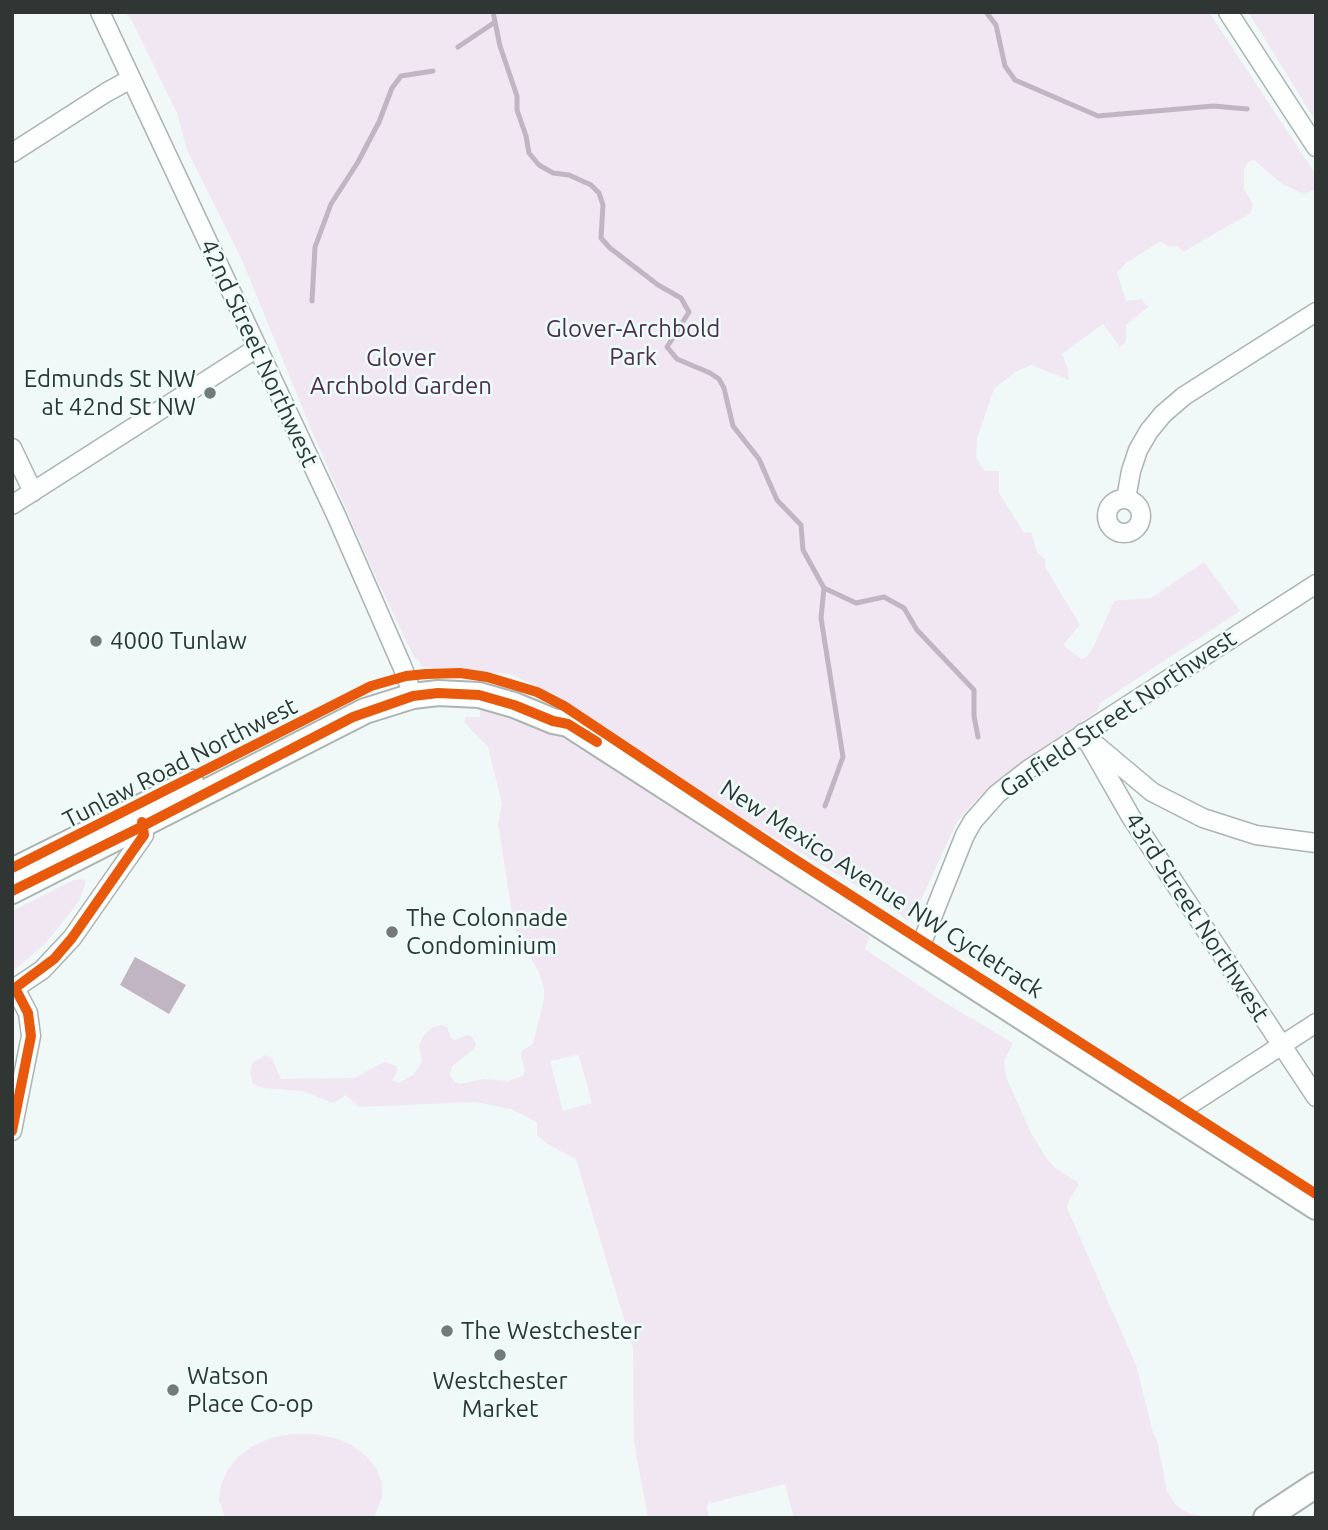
<!DOCTYPE html>
<style>
body{margin:0}
#map{position:relative;width:1328px;height:1530px;overflow:hidden;background:#f0f9f7;font-family:Ubuntu,sans-serif}
canvas{display:block}
.frame{position:absolute;inset:0;border:14px solid #2f3634;pointer-events:none}
</style>
<div id="map">
<canvas width="1328" height="1530"></canvas>
<div class="frame"></div>
</div>
<script>
const ctx = document.querySelector('canvas').getContext('2d');
ctx.lineJoin = 'round';
function paint(path, color) {
  ctx.fillStyle = color;
  ctx.fill(path, 'evenodd');
}
function poly(rows) {
  const path = new Path2D();
  for (const r of rows) {
    if (r.length === 3) {
      path.moveTo(r[0] + r[2], r[1]);
      path.arc(r[0], r[1], r[2], 0, 2 * Math.PI);
      continue;
    }
    path.moveTo(r[0], r[1]);
    for (let i = 2; i < r.length; i += 2) path.lineTo(r[i], r[i + 1]);
  }
  return path;
}
function strokePath(path, color, width, dash) {
  ctx.strokeStyle = color;
  ctx.lineWidth = width;
  ctx.lineCap = dash ? 'butt' : 'round';
  ctx.setLineDash(dash || []);
  ctx.stroke(path);
}
function label(font, color, halo, rows, align = 'center') {
  ctx.font = font + ' Ubuntu,sans-serif';
  ctx.lineWidth = 5;
  ctx.setLineDash([]);
  ctx.textBaseline = 'middle';
  ctx.strokeStyle = halo;
  ctx.fillStyle = color;
  for (const [text, x, y, turn = 0] of rows) {
    ctx.save();
    ctx.translate(x, y);
    ctx.rotate((+turn || 0) * Math.PI / 180);
    ctx.textAlign = isNaN(turn) ? turn : align;
    if (halo) ctx.strokeText(text, 0, 0);
    ctx.fillText(text, 0, 0);
    ctx.restore();
  }
}
paint(poly([
 [121,12,1209,12,1316,175,1316,189,1304,194,1282,184,1254,160,1248,162,1244,170,1244,189,1253,204,1251,213,1183,252,1178,246,1169,247,1162,242,1159,242,1126,263,1117,273,1126,301,1141,299,1148,307,1126,325,1126,342,1120,347,1103,324,1062,354,1068,369,1069,380,1031,365,1015,372,994,389,977,438,976,458,985,471,999,471,999,493,1024,533,1031,532,1037,552,1045,559,1045,567,1080,625,1063,645,1081,659,1086,658,1094,646,1114,601,1151,598,1204,562,1240,611,1100,703,1098,710,1010,773,975,801,957,822,920,902,916,907,911,906,908,921,883,901,751,824,558,696,510,674,422,667,418,659,415,659,373,571,311,429,242,260,187,150,177,113,130,17],
 [1248,12,1316,12,1316,120,1315,120],
 [481,699,549,725,870,937,865,949,939,999,1013,1043,1004,1061,1006,1077,1031,1133,1047,1159,1055,1168,1078,1182,1078,1186,1069,1200,1067,1208,1136,1365,1153,1433,1157,1440,1167,1491,1175,1504,1183,1510,1191,1514,1217,1518,794,1518,785,1484,711,1503,709,1501,707,1507,709,1518,648,1518,634,1442,633,1349,576,1159,547,1144,537,1135,537,1122,511,1109,476,1102,359,1107,346,1095,333,1103,303,1091,263,1088,253,1084,250,1074,252,1063,266,1055,272,1058,281,1079,354,1078,385,1062,396,1066,398,1070,392,1081,399,1083,413,1075,422,1062,419,1045,424,1035,433,1027,443,1025,447,1027,451,1038,455,1040,466,1035,471,1036,476,1044,474,1049,452,1066,450,1075,455,1082,461,1084,484,1079,508,1081,523,1076,525,1070,521,1055,522,1051,533,1044,544,999,544,988,539,972,518,936,514,926,498,823,502,803,488,747,464,722,466,717,480,717],
 [576,1055,579,1056,592,1103,563,1111,550,1061],
 [82,879,86,882,80,899,70,913,45,944,12,972,12,911,74,880],
 [292,1434,313,1434,334,1438,352,1445,366,1456,376,1468,382,1482,382,1496,374,1518,225,1518,219,1499,221,1485,227,1471,238,1457,253,1446,271,1438]
]), '#f0e7f2');
paint(poly([
 [135,957,186,985,169,1014,120,985]
]), '#c2b5c3');
strokePath(poly([
 [493,12,500,46,517,96,517,110,526,136,529,153,539,165,553,173,569,175,591,185,599,193,603,205,601,238,610,248,658,285,681,298,689,312,667,347,677,359,710,373,719,379,724,388,733,426,759,459,777,500,801,525,803,550,824,588,821,618,843,757,825,806],
 [986,12,996,25,1005,66,1015,80,1098,116,1213,106,1247,109],
 [458,47,495,22],
 [312,301,315,247,331,204,358,162,379,122,392,88,401,76,433,71],
 [824,588,856,603,884,597,904,608,917,630,974,690,974,716,978,737]
]), '#c2b5c3', 5);
const street = poly([
 [100,12,336,515,402,666,413,696],
 [1228,12,1316,147],
 [12,153,107,92,131,79],
 [12,448,33,492],
 [1124,516,17],
 [1126,499,1131,471,1138,450,1149,431,1163,414,1184,396,1316,312],
 [12,505,257,348],
 [1083,733,1131,817,1316,1097],
 [1096,745,1152,792,1203,818,1256,835,1316,843],
 [919,950,965,835,973,821,997,794,1029,769,1316,584],
 [12,990,42,970,72,938,144,835,144,825,141,818],
 [1174,1115,1316,1023],
 [12,1131,31,1036,28,1013,15,988]
]);
const secondary = poly([
 [12,871,191,782],
 [12,891,365,711,413,696,438,693,479,695,514,705,553,721,568,724,1316,1207],
 [1266,1518,1316,1485]
]);
strokePath(street, '#acb4b2', 21);
strokePath(secondary, '#acb4b2', 28);
strokePath(street, '#fdfefe', 18);
strokePath(secondary, '#fdfefe', 24);
strokePath(poly([
 [12,868,371,686,406,676,426,674,460,673,487,677,537,692,564,706,791,857,1316,1194],
 [12,891,137,829,353,717,413,696,438,693,479,695,514,705,553,721,568,724,597,742],
 [12,1131,31,1036,28,1013,15,988,54,959,72,938,139,842,144,835,142,822]
]), '#e8590c', 10);
for (const [x, y, r, color] of [
 [210,393,7,"#737a78"],
 [96,641,7,"#737a78"],
 [392,932,7,"#737a78"],
 [447,1331,7,"#737a78"],
 [500,1355,7,"#737a78"],
 [173,1390,7,"#737a78"]
]) {
  const dot = new Path2D();
  dot.arc(x, y, r, 0, 2 * Math.PI);
  ctx.fillStyle = color;
  ctx.fill(dot);
  strokePath(dot, '#ecfdfa', 2.5);
}
label('24px', '#502e4e', '#ecfdfa', [
 ["Glover-Archbold",633,329],
 ["Park",633,357],
 ["Glover",401,358],
 ["Archbold Garden",401,386]
]);
label('24px', '#2f3634', '#ecfdfa', [
 ["42nd Street Northwest",259,353,65],
 ["Garfield Street Northwest",1118,714,-34],
 ["Tunlaw Road Northwest",180,763,-27],
 ["New Mexico Avenue NW Cycletrack",882,889,33],
 ["43rd Street Northwest",1197,917,57]
]);
label('24px', '#2f3634', '#ecfdfa', [
 ["Edmunds St NW",196,379,"right"],
 ["at 42nd St NW",196,407,"right"],
 ["4000 Tunlaw",110,641],
 ["The Colonnade",406,918],
 ["Condominium",406,946],
 ["The Westchester",461,1331],
 ["Watson",187,1376],
 ["Place Co-op",187,1404],
 ["Westchester",500,1381,"center"],
 ["Market",500,1409,"center"]
], 'left');
</script>
